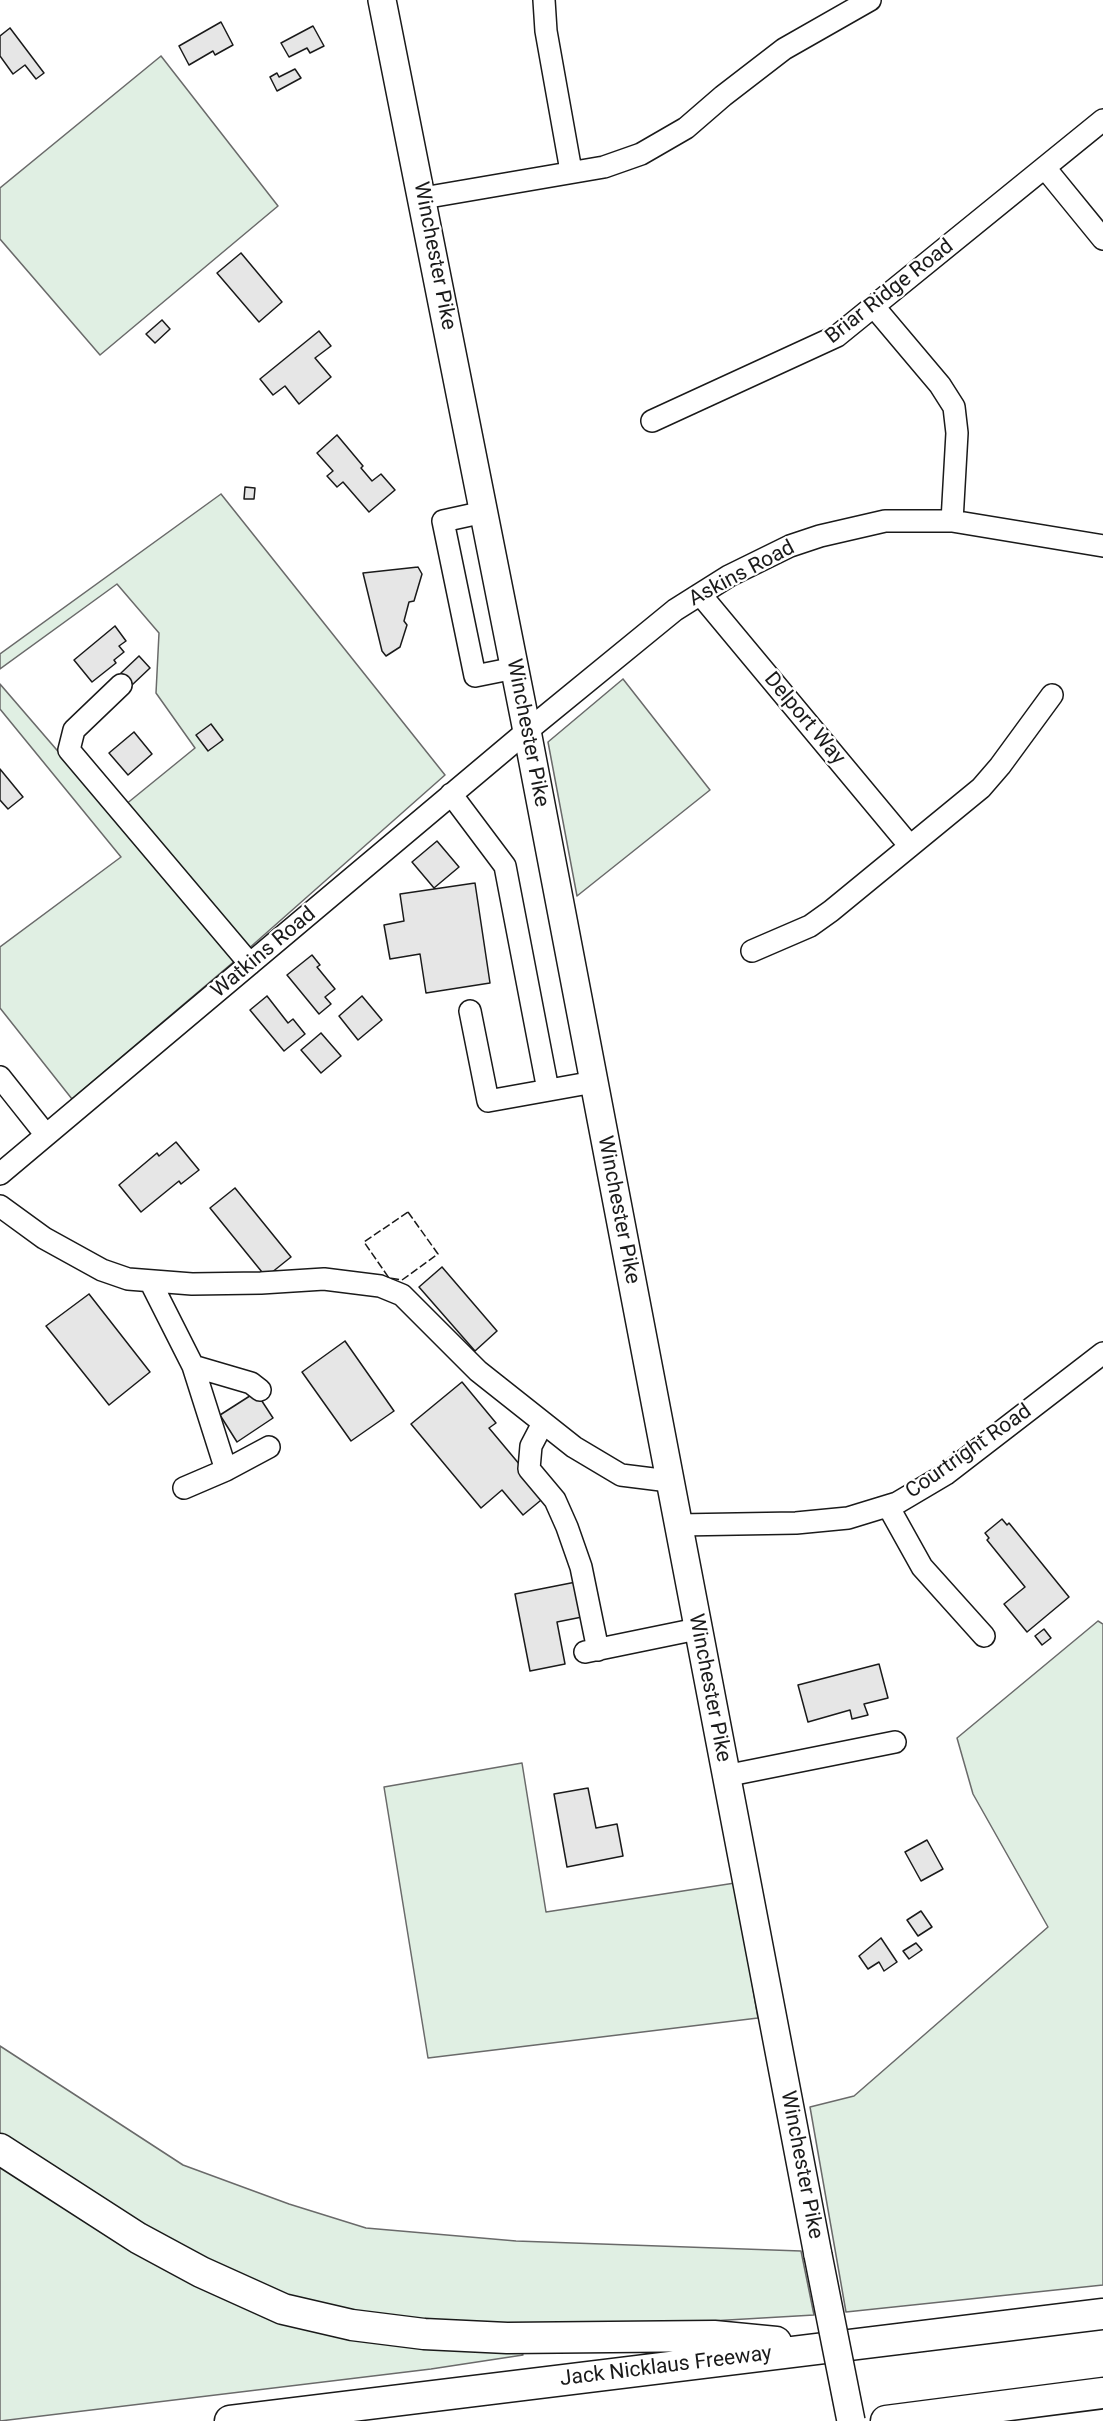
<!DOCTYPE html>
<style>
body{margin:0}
canvas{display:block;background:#fff}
</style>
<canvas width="1103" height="2421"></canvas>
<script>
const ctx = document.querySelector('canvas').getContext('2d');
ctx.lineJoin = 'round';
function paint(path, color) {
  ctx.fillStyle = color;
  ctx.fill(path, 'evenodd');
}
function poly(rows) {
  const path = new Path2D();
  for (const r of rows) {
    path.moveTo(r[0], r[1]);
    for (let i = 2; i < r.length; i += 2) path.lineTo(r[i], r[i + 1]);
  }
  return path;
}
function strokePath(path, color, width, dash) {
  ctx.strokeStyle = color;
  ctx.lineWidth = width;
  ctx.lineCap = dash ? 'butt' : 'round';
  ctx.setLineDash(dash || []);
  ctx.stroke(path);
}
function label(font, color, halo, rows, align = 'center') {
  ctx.font = font + ' Roboto,sans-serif';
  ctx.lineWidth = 4.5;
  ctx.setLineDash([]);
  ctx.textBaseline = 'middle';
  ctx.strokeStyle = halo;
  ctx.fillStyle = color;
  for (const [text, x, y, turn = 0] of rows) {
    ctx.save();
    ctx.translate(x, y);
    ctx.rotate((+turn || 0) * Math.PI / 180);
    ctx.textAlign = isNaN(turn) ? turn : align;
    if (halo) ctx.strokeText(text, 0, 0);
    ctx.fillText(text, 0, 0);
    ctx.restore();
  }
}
const green = poly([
 [161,56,278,206,100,355,0,239,0,188,161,56],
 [221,494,445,775,247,950,125,805,195,748,156,693,159,633,117,584,0,669,0,654,221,494],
 [623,679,710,790,577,896,548,742,623,679],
 [0,684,237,959,72,1099,0,1008,0,947,121,857,0,709,0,684],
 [1098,1621,1103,1624,1103,2285,846,2312,810,2107,854,2096,1048,1927,973,1794,957,1738,1098,1621],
 [522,1763,546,1912,735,1883,758,2018,428,2058,384,1787,522,1763],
 [0,2046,183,2165,289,2204,366,2228,516,2241,801,2251,814,2315,676,2323,428,2326,283,2296,208,2265,0,2137,0,2046],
 [0,2159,179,2271,519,2349,523,2355,431,2369,0,2421,0,2159]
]);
paint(green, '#e0efe3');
strokePath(green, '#6a6a6a', 1.5);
const building = poly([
 [221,22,233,45,215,55,213,51,189,65,179,46,221,22],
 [313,26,324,46,310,53,307,48,289,57,281,43,313,26],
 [10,28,44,73,36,79,25,65,13,74,0,56,0,36,10,28],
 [295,69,301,78,277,91,270,77,277,73,279,77,295,69],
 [241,253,282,302,259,322,217,273,241,253],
 [162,320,170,329,155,343,146,334,162,320],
 [319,331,331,346,315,358,331,377,299,404,285,386,273,395,260,379,319,331],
 [337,435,363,466,361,468,372,481,381,474,395,490,369,512,343,482,337,487,327,476,333,471,317,453,337,435],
 [245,487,255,488,254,499,244,499,245,487],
 [418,567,422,574,414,601,409,602,404,621,407,625,400,647,386,656,382,651,363,573,418,567],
 [115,626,126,641,119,646,124,652,114,660,116,663,92,682,74,660,115,626],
 [139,656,150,668,132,685,121,673,139,656],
 [211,724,223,740,208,751,196,735,211,724],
 [134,732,152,754,128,775,109,753,134,732],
 [0,769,23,797,8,809,0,800,0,769],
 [437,841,459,867,434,888,412,862,437,841],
 [475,883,490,983,426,993,420,954,390,959,384,925,404,921,400,894,475,883],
 [312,955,320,965,317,967,335,989,325,997,331,1004,319,1014,287,975,312,955],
 [267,996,288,1023,293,1019,305,1034,284,1051,250,1010,267,996],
 [362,996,382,1020,358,1040,339,1016,362,996],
 [321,1033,341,1056,321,1073,301,1050,321,1033],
 [176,1142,199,1170,181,1184,179,1181,141,1212,119,1185,157,1153,159,1156,176,1142],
 [235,1188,291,1257,266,1277,210,1208,235,1188],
 [442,1267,497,1331,475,1351,419,1287,442,1267],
 [89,1294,150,1372,109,1405,46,1326,89,1294],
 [345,1341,394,1411,351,1441,302,1372,345,1341],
 [462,1382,496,1423,489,1428,546,1496,523,1515,502,1490,481,1508,411,1424,462,1382],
 [256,1392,273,1418,237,1442,220,1415,256,1392],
 [1002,1519,1007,1525,1009,1523,1069,1597,1027,1632,1004,1604,1025,1587,987,1540,989,1538,985,1533,1002,1519],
 [581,1581,587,1616,557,1622,565,1664,530,1671,515,1594,581,1581],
 [1044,1629,1051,1638,1042,1645,1035,1636,1044,1629],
 [879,1664,888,1698,864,1704,868,1715,852,1719,850,1710,808,1722,798,1685,879,1664],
 [588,1788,596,1828,617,1824,623,1856,567,1867,554,1794,588,1788],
 [927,1840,943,1869,921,1881,905,1852,927,1840],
 [921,1911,932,1927,918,1936,907,1920,921,1911],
 [881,1938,897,1962,884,1971,879,1962,868,1969,859,1956,881,1938],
 [916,1943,922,1950,909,1959,903,1951,916,1943]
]);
paint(building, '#e6e6e6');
strokePath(building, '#1a1a1a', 1.5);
const minor = poly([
 [544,0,546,31,571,171],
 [1045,168,1103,239],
 [423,198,604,167,641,154,686,128,723,96,784,49,870,0],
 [875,308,940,385,954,407,957,433,952,521],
 [652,421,837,336,1103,120],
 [484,512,443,521,475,676,515,668],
 [700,594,909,845],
 [121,685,74,730,69,750,250,964],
 [451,794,505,866,548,1090],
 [752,951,810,926,831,911,981,788,1000,766,1052,695],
 [470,1011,488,1101,594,1082],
 [0,1077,46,1135],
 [0,1174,527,731,675,610,729,576,790,546,820,536,885,521,952,521,1103,546],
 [0,1206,44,1238,102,1270,128,1279,192,1284,261,1283,324,1279,380,1286,402,1295,478,1371,574,1447,621,1475,669,1481],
 [150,1281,193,1366,251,1383,260,1390],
 [193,1366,226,1470,269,1447],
 [543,1423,531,1446,529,1469,555,1500,567,1527,581,1567,598,1650],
 [184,1488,226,1470],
 [888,1506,922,1567,984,1636],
 [678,1525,796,1523,848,1518,897,1503,946,1474,1103,1353],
 [585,1652,697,1629],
 [725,1776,895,1742]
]);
const major = poly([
 [382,0,527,731,818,2255]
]);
const highway = poly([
 [0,2149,138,2238,201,2272,283,2309,352,2325,424,2334,507,2338,714,2336,776,2342],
 [230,2421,1103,2314],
 [886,2421,1103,2393]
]);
strokePath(minor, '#1a1a1a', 24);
strokePath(major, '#1a1a1a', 30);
strokePath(highway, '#1a1a1a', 33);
strokePath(minor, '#fff', 21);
strokePath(major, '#fff', 27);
strokePath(highway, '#fff', 30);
const majorBridge = poly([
 [818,2255,851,2421]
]);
strokePath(majorBridge, '#1a1a1a', 30, []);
strokePath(majorBridge, '#fff', 27);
strokePath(poly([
 [408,1212,438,1254,402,1280,389,1278,364,1242,408,1212]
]), '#1a1a1a', 1.5, [8, 3]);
label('21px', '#1a1a1a', '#fff', [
 ["Winchester Pike",434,256,79],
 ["Briar Ridge Road",890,292,-38],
 ["Askins Road",742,574,-28],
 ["Delport Way",804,719,50],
 ["Winchester Pike",527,733,79],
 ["Watkins Road",264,953,-40],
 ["Winchester Pike",618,1210,79],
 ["Courtright Road",969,1452,-35],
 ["Winchester Pike",709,1688,79],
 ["Winchester Pike",801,2165,79],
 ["Jack Nicklaus Freeway",666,2367,-7]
]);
</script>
